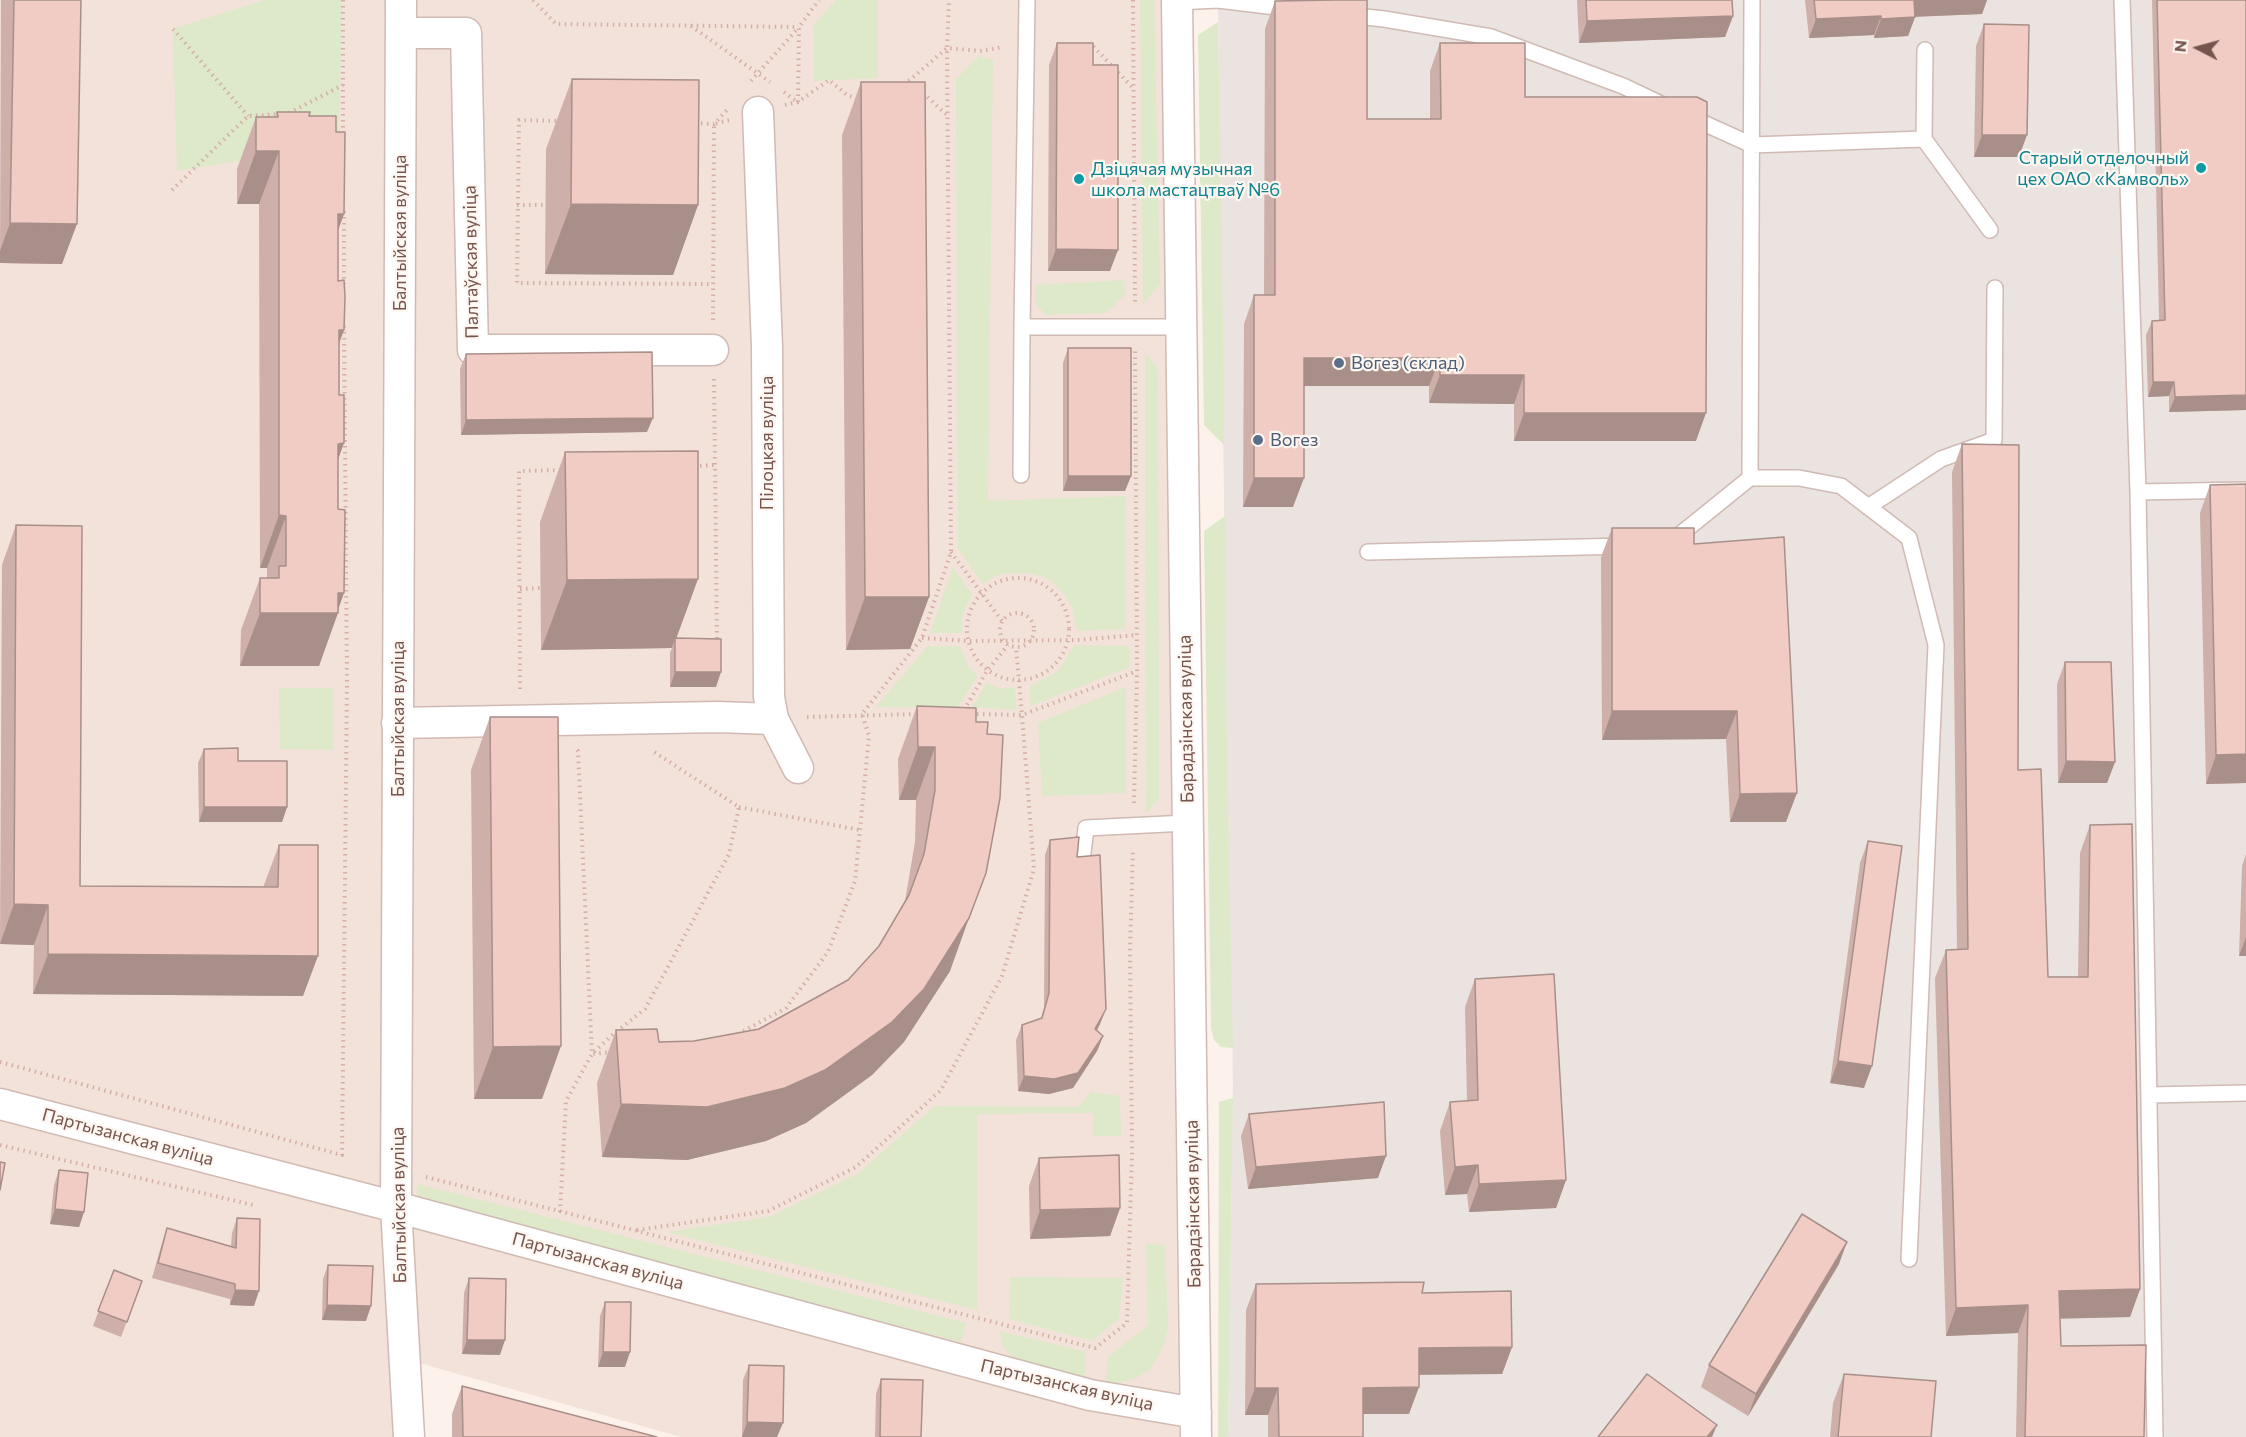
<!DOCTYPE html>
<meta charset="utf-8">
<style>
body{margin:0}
#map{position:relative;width:2246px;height:1437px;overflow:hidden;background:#fcf2eb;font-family:Commissioner,sans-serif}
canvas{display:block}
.north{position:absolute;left:2168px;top:18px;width:60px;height:60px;-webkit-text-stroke:4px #fef7f1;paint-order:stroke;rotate:276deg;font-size:16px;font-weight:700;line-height:24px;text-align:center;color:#76554f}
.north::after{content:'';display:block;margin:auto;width:21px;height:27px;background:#76554f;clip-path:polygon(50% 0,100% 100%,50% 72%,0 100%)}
</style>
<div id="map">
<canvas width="2246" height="1437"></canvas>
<div class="north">N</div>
</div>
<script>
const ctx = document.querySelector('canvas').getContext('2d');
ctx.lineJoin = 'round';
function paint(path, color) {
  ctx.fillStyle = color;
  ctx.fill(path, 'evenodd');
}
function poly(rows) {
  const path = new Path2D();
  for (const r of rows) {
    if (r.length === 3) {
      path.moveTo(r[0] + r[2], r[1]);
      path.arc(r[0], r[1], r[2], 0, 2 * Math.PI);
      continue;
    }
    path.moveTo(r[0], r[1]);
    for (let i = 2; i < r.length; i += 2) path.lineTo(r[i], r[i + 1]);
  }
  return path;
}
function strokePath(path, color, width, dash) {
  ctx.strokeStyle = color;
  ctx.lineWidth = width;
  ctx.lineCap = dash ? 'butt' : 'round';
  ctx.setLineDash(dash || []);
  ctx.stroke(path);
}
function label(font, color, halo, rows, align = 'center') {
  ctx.font = font + ' Commissioner,sans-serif';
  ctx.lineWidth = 4.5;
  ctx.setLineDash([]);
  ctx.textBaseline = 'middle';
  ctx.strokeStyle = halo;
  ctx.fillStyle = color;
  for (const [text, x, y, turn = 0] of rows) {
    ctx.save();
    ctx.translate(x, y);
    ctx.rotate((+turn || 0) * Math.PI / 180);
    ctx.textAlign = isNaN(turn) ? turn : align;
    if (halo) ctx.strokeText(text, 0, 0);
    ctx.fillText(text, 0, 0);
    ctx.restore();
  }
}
paint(poly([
 [0,0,1162,0,1179,1437,681,1437,405,1359,408,1437,0,1437]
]), '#f3e2d9');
paint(poly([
 [1218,0,2246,0,2246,1437,1228,1437,1233,1083,1227,752]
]), '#ebe3e0');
paint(poly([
 [264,0,342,0,339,145,177,171,173,29],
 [836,0,878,0,878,78,814,81,814,25],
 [1140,0,1154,0,1160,284,1143,304],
 [1218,22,1223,322,1224,445,1204,425,1198,35],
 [979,56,993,60,988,501,1126,496,1125,629,1077,631,1072,607,1062,591,1049,579,1029,573,1013,573,997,575,983,584,958,549,956,79],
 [1124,280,1125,295,1105,313,1046,315,1035,303,1035,285],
 [1145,352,1158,369,1159,798,1146,814],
 [1225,516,1227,752,1233,1048,1221,1047,1214,1040,1211,1029,1204,531],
 [953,567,972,594,962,616,961,633,930,633],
 [1075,645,1129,646,1130,667,1030,706,1030,686,1057,672],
 [928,646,960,646,968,666,978,676,957,708,876,707],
 [987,683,1002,689,1015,687,1016,710,972,707],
 [1126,687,1126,793,1042,796,1038,723],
 [279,688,333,688,333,750,280,749],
 [1091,1092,1120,1096,1121,1136,1093,1136,1093,1113,977,1114,977,1310,667,1232,769,1217,857,1174,935,1106,1078,1107],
 [1233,1098,1228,1437,1218,1437,1219,1102],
 [418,1184,966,1323,961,1342,417,1200],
 [1146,1244,1165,1245,1168,1328,1163,1347,1151,1369,1136,1378,1123,1382,1106,1384,1108,1357,1148,1325],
 [1010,1277,1123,1278,1119,1319,1092,1341,1009,1319],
 [1000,1331,1086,1352,1085,1377,1022,1362,1008,1353,1002,1343]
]), '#dde9c9');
const lane = poly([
 [1027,0,1022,327,1181,327],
 [2122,0,2138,492,2246,490],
 [1177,2,1218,0,1293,9],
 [1347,15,1384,19,1491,37,1623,86,1665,106],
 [1690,117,1752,145,1924,139,1925,50],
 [1924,139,1990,230],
 [1021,475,1022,327],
 [1750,478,1799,478,1841,486,1909,538,1936,645,1909,1259],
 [2138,492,2155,1437],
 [1868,507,1941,459,1994,440,1995,288],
 [1672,541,1750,478,1752,0],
 [1368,552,1626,546],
 [1083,853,1086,828,1187,823],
 [2149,1095,2246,1093]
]);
const street = poly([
 [401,0,396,1207,409,1437],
 [1177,0,1196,1437],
 [401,33,466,33,473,350,713,350],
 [758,112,767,347,769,697,773,719,798,768],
 [397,723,718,717,773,719],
 [0,1104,396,1207,1090,1395,1196,1413]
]);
strokePath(lane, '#d0bab3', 18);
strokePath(street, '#d0bab3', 33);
strokePath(poly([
 [343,0,343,137],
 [533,0,556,24,798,27],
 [1133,0,1135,305],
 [691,26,770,82],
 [173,29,248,116],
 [1088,45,1092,45,1134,89],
 [751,81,799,27],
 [904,85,947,48,980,51,1003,47],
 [784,92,797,102],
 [923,93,947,115],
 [798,102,799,27,819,0],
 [785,105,798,102,829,80,847,95,858,99],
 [289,113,343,85],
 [562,121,519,120,517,283,712,284],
 [695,123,714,124,727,110],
 [172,190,248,116,282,114],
 [517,205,545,205],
 [344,211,344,284],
 [713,320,714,124,729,120],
 [714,379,717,641],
 [694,466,714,465],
 [951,552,1002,621],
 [1018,629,51],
 [520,589,541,588],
 [1017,630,17],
 [922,638,968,641,1078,640,1137,635],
 [520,689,519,471,563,470],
 [964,710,987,671,1008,645],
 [971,714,1022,715,1016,647],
 [807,717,919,714],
 [577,750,578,751,592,1054,613,1052],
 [1134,803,1137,671,1135,349],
 [739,807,860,830],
 [738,1034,786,1008,828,952,855,881,869,736,862,714,922,638,951,552,947,48,949,0],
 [0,1062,342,1155,347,682,344,325],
 [0,1145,253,1205],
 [426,1177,1095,1348,1127,1323,1132,1153,1130,950,1133,850],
 [560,1212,566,1101,592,1054,611,1036,645,1009,729,854,739,807,651,750],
 [637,1230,768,1211,856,1167,941,1090,1002,976,1034,869,1022,715,1137,671]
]), '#d5afa6', 4, [1.5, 4.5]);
strokePath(lane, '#fff', 15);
strokePath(street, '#fff', 30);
paint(poly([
 [1,0,81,0,62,264,0,263],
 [1322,0,1367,0,1367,119,1430,119,1430,71,1440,43,1525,97,1696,441,1514,441,1514,404,1429,403,1429,386,1304,386,1293,507,1243,507,1244,324,1254,295,1264,295,1265,29,1275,1],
 [1577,0,1732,0,1733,16,1725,37,1579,43],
 [1805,0,1987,0,1982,14,1915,17,1908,36,1874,38,1874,35,1809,38],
 [2152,0,2246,0,2246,410,2169,412,2169,396,2148,397,2146,335,2152,321,2159,320],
 [1984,24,2019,157,1974,157,1976,46],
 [1057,43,1093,65,1110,271,1048,271,1049,65],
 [572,79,698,205,673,275,545,274,546,149],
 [861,82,929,597,910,649,846,650,842,135],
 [277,112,309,116,338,231,338,609,319,666,240,666,241,630,260,578,267,578,267,568,260,568,259,204,237,204,237,169,256,117,276,117],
 [1068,348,1131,476,1125,491,1063,491,1063,363],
 [466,354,647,432,461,435,460,369],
 [1962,444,2018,770,2048,977,2078,977,2080,853,2090,825,2140,1289,2130,1317,2060,1318,2061,1346,2144,1437,2016,1437,2018,1333,1946,1336,1935,978,1946,950,1957,950,1952,472],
 [565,452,677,638,716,687,670,687,670,653,672,648,541,650,540,522],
 [2246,484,2246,783,2206,784,2200,513,2210,485],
 [16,525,80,886,264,887,264,885,279,845,303,996,33,994,34,945,0,944,2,565],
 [1612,528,1694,544,1786,822,1730,822,1726,739,1602,740,1601,557],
 [2065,662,2115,762,2107,783,2058,783,2057,684],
 [917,706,976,708,950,971,904,1042,872,1075,806,1123,766,1141,687,1160,602,1157,597,1083,616,1030,659,1042,694,1041,759,1029,848,980,879,946,905,901,915,842,916,800,899,800,898,759],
 [490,717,542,1099,474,1099,471,770],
 [204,749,238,761,287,807,282,822,199,822,198,763],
 [1050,840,1077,857,1100,1024,1097,1030,1103,1036,1097,1051,1073,1088,1049,1094,1018,1091,1016,1040,1022,1025,1041,1018,1044,1008,1045,855],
 [1868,841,1864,1088,1830,1083,1860,863],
 [2246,854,2246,956,2239,956,2242,866],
 [1475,979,1566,1180,1556,1208,1469,1212,1467,1194,1445,1195,1440,1131,1450,1102,1467,1101,1465,1007],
 [1249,1114,1378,1178,1248,1189,1241,1136],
 [1039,1158,1120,1208,1110,1236,1030,1239,1029,1186],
 [59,1170,84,1212,79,1227,50,1224,54,1185],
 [237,1218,254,1306,230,1305,230,1299,152,1278,162,1243,167,1228,231,1246,232,1233],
 [1839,1264,1748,1416,1701,1387,1709,1365],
 [328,1265,366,1321,322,1320,323,1279],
 [114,1270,142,1281,121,1337,93,1326],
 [469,1278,500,1355,462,1354,464,1293],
 [1256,1284,1422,1293,1512,1347,1502,1374,1419,1374,1409,1414,1363,1414,1363,1437,1268,1437,1268,1415,1245,1415,1246,1310],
 [605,1302,625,1367,598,1367,600,1316],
 [749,1365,777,1437,742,1437,743,1380],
 [1844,1374,1931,1437,1830,1437,1833,1403],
 [881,1379,921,1437,875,1437,876,1394],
 [462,1386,657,1437,452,1437,452,1414]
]), '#ceafa9');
paint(poly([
 [1914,0,1987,0,1982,14,1907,17],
 [1733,16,1725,37,1579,43,1587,21],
 [1881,16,1874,35,1809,38,1816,19],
 [1915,17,1908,36,1874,38,1881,19],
 [1982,135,2027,135,2019,157,1974,157],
 [256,151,279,151,259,204,237,204],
 [571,204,698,205,673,275,545,274],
 [338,214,344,214,325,267],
 [10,223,77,224,62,264,0,263,0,251],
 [1056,249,1118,250,1110,271,1048,271],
 [339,330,344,330,325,382],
 [1304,358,1440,358,1429,386,1294,386],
 [1440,375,1524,375,1514,404,1429,403],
 [2153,382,2174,382,2169,396,2148,397],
 [2246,395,2246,410,2169,412,2175,397],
 [1524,413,1706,413,1696,441,1514,441],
 [653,418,647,432,461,435,466,420],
 [344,443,325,496,338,444],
 [1068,476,1131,476,1125,491,1063,491],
 [1254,478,1304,478,1293,507,1243,507],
 [279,515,286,516,267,568,260,568],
 [698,579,675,642,675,638,672,648,541,650,567,580],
 [338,593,344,593,337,613,338,613,319,666,240,666,260,613],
 [865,597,929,597,910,649,846,650],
 [675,672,721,672,716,687,670,687],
 [1612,711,1737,711,1726,739,1602,740],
 [918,747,935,747,916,800,899,800],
 [2246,754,2246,783,2206,784,2216,755],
 [2066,761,2115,762,2107,783,2058,783],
 [1797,793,1786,822,1730,822,1740,794],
 [204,807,287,807,282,822,199,822],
 [14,904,48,905,34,945,0,944],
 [969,918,950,971,904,1042,872,1075,806,1123,766,1141,687,1160,602,1157,621,1104],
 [2246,937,2246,956,2239,956],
 [48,954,318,956,303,996,33,994],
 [1106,1009,1100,1024,1090,1044,1095,1029],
 [1103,1036,1097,1051,1073,1088,1049,1094,1018,1091,1024,1076],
 [561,1046,542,1099,474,1099,493,1047],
 [1838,1061,1872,1066,1864,1088,1830,1083],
 [1386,1156,1378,1178,1248,1189,1256,1167],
 [1478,1165,1467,1194,1445,1195,1455,1167],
 [1566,1180,1556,1208,1469,1212,1479,1184],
 [1120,1208,1110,1236,1030,1239,1040,1210],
 [55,1209,84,1212,79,1227,50,1224],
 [1847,1242,1839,1264,1748,1416,1756,1394],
 [2140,1289,2130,1317,2049,1319,2059,1291],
 [235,1290,259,1291,254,1306,230,1305],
 [327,1305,371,1306,366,1321,322,1320],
 [2028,1305,2018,1333,1946,1336,1956,1308],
 [467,1340,505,1340,500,1355,462,1354],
 [1512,1347,1502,1374,1409,1375,1419,1348],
 [603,1352,630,1352,625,1367,598,1367],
 [1419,1387,1409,1414,1353,1414,1363,1388],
 [1255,1388,1278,1388,1268,1415,1245,1415],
 [747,1422,783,1423,777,1437,742,1437],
 [1717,1425,1712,1437,1707,1437]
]), '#a88f89');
const building = poly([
 [14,0,81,0,77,224,10,223,14,0],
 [1335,0,1367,0,1367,119,1441,119,1440,43,1525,43,1525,97,1697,97,1707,102,1706,413,1524,413,1524,375,1440,375,1440,358,1304,358,1304,478,1254,478,1254,295,1275,295,1275,1,1335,0],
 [1586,0,1732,0,1733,16,1587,21,1586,0],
 [1814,0,1914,0,1915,17,1881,19,1881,16,1816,19,1814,0],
 [2157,0,2246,0,2246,395,2175,397,2174,382,2153,382,2152,321,2165,320,2157,0],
 [1984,24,2029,25,2027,135,1982,135,1984,24],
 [1057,43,1093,43,1093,65,1118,65,1118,250,1056,249,1057,43],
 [572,79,699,80,698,205,571,204,572,79],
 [861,82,925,82,929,597,865,597,861,82],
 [277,112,310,112,309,116,336,116,336,132,345,132,344,214,338,214,338,281,344,280,345,297,344,330,339,330,339,395,344,395,344,443,338,444,338,509,345,510,344,593,338,593,338,613,260,613,260,578,279,578,279,566,286,566,286,516,279,515,279,151,256,151,256,117,278,117,277,112],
 [1068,348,1131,348,1131,476,1068,476,1068,348],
 [652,352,653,418,466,420,466,354,652,352],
 [1962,444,2019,445,2018,770,2041,769,2048,977,2088,977,2090,825,2132,824,2140,1289,2059,1291,2061,1346,2146,1345,2144,1437,2025,1437,2028,1305,1956,1308,1946,950,1968,949,1962,444],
 [698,451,698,579,567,580,565,452,698,451],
 [2246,484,2246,754,2216,755,2210,485,2246,484],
 [16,525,82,526,80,886,278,887,279,845,318,845,318,956,48,954,48,905,14,904,16,525],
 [1612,528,1694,528,1694,544,1784,537,1797,793,1740,794,1737,711,1612,711,1612,528],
 [675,638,721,639,721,672,675,672,675,638],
 [2065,662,2111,662,2115,762,2066,761,2065,662],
 [917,706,976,708,976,722,988,722,987,734,1003,735,1000,798,986,873,969,918,924,989,892,1022,825,1070,785,1088,707,1107,621,1104,616,1030,657,1029,659,1042,694,1041,759,1029,848,980,879,946,909,895,924,854,935,790,935,747,918,747,917,706],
 [490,717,558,717,561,1046,493,1047,490,717],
 [238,748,238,761,287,761,287,807,204,807,204,749,238,748],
 [1079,837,1077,857,1100,855,1106,1009,1095,1029,1103,1036,1078,1073,1054,1079,1024,1076,1022,1025,1042,1018,1049,993,1050,840,1079,837],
 [1868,841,1902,846,1872,1066,1838,1061,1868,841],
 [1554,974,1566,1180,1479,1184,1478,1165,1455,1167,1450,1102,1478,1100,1475,979,1554,974],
 [1384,1102,1386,1156,1256,1167,1249,1114,1384,1102],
 [1119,1155,1120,1208,1040,1210,1039,1158,1119,1155],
 [0,1162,5,1163,0,1190,0,1162],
 [59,1170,88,1173,84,1212,55,1209,59,1170],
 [1802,1214,1847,1242,1756,1394,1709,1365,1802,1214],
 [237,1218,260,1219,259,1291,235,1290,235,1284,158,1263,167,1228,236,1248,237,1218],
 [328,1265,373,1266,371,1306,327,1305,328,1265],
 [114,1270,142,1281,127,1322,98,1311,114,1270],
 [469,1278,506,1279,505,1340,467,1340,469,1278],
 [1424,1282,1422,1293,1511,1291,1512,1347,1419,1348,1419,1387,1363,1388,1363,1437,1279,1437,1278,1388,1255,1388,1256,1284,1424,1282],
 [605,1302,631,1302,630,1352,603,1352,605,1302],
 [749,1365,784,1366,783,1423,747,1422,749,1365],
 [1647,1374,1717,1425,1707,1437,1598,1437,1647,1374],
 [1844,1374,1936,1381,1931,1437,1838,1437,1844,1374],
 [881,1379,923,1380,921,1437,880,1437,881,1379],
 [462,1386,657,1437,463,1437,462,1386]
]);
paint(building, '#f0ccc4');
strokePath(building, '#a88f89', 1.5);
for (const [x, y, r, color] of [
 [2201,168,6,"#0f9aa8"],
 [1079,179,6,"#0f9aa8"],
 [1339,363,6,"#5c6f8a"],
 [1258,440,6,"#5c6f8a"]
]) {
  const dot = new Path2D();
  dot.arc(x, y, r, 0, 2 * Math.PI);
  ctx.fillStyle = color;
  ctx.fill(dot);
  strokePath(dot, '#fef7f1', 2);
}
label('18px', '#0d838f', '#fef7f1', [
 ["Старый отделочный",2189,158],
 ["цех ОАО «Камволь»",2189,179],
 ["Дзіцячая музычная",1091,169,"left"],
 ["школа мастацтваў №6",1091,190,"left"]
], 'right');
label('18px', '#76554f', '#fef7f1', [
 ["Балтыйская вуліца",400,233,-90],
 ["Палтаўская вуліца",471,262,-91],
 ["Пілоцкая вуліца",767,443,-90],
 ["Балтыйская вуліца",398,719,-90],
 ["Барадзінская вуліца",1186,719,-91],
 ["Партызанская вуліца",128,1137,15],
 ["Барадзінская вуліца",1193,1204,-91],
 ["Балтыйская вуліца",399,1205,-91],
 ["Партызанская вуліца",598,1261,15],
 ["Партызанская вуліца",1067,1385,13]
]);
label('18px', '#4e5e75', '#fef7f1', [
 ["Вогез (склад)",1351,363],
 ["Вогез",1270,440]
], 'left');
</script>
